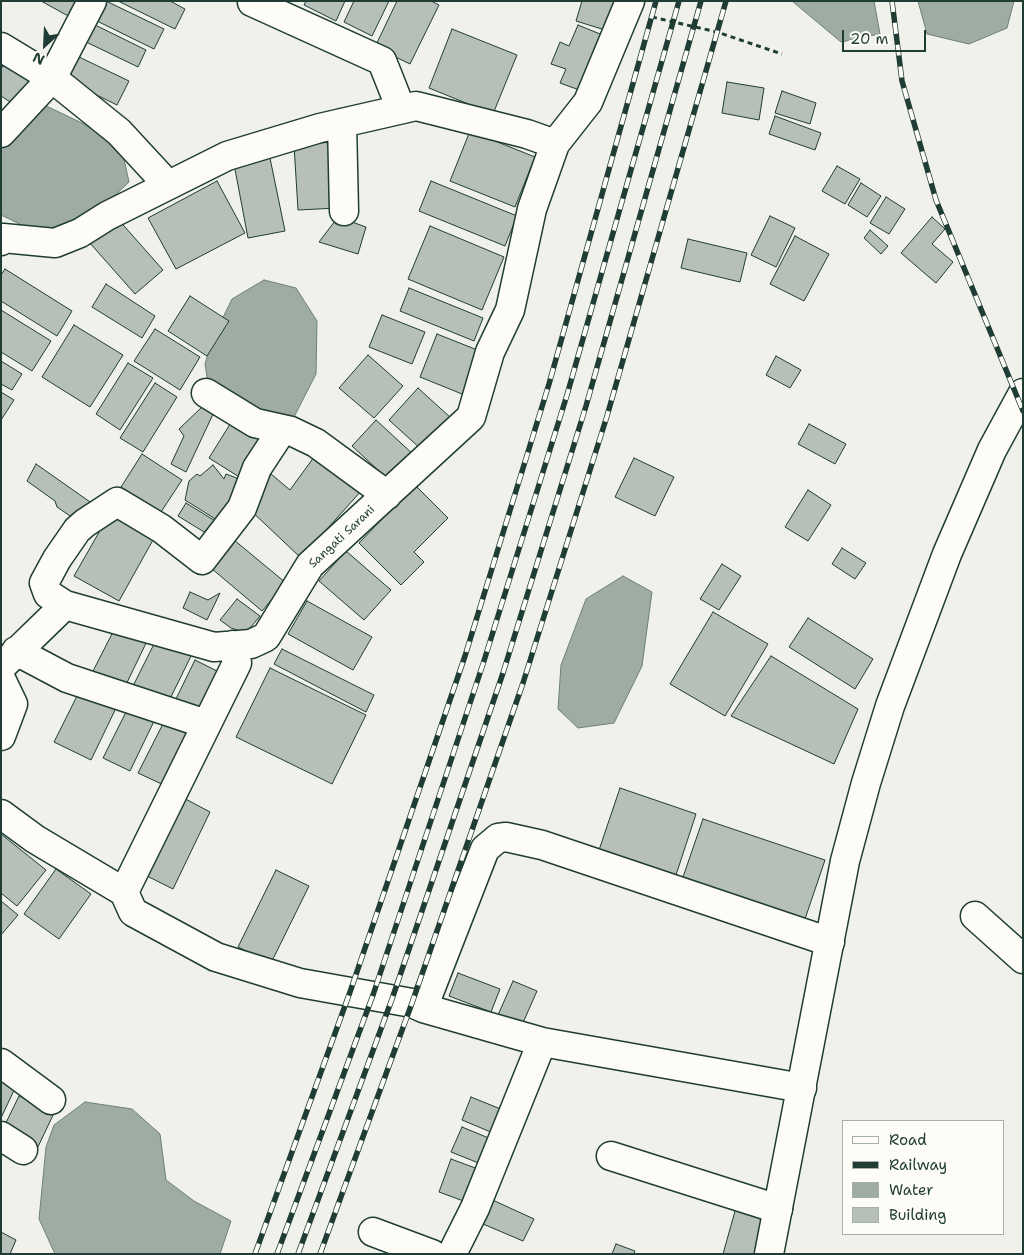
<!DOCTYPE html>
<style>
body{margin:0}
#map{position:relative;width:1024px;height:1255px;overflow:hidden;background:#f0f1eb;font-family:"Shantell Sans",sans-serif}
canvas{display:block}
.frame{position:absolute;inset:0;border:2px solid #1f3d34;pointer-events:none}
.legend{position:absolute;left:842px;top:1120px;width:162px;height:115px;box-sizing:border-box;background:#fdfcf7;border:1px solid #a4b0a9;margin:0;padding:6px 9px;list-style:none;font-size:15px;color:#1f3d34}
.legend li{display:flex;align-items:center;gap:10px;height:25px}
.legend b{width:25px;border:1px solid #a4b0a9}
.north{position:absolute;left:20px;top:20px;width:50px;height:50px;-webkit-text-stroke:4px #fdfcf7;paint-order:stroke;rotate:205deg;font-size:14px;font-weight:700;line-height:20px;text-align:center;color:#1f3d34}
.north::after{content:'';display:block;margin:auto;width:18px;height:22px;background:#1f3d34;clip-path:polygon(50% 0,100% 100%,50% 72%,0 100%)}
.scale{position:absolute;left:842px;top:30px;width:84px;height:22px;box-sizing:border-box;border:2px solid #1f3d34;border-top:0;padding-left:6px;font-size:15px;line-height:18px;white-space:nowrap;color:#1f3d34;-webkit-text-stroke:4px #fdfcf7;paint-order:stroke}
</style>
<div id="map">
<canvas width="1024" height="1255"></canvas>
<div class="frame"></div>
<ul class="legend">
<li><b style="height:6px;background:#fdfcf7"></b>Road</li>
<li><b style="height:6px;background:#1f3d34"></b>Railway</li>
<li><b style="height:14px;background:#9faca4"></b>Water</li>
<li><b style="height:14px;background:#b6bfb8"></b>Building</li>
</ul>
<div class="north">N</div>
<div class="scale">20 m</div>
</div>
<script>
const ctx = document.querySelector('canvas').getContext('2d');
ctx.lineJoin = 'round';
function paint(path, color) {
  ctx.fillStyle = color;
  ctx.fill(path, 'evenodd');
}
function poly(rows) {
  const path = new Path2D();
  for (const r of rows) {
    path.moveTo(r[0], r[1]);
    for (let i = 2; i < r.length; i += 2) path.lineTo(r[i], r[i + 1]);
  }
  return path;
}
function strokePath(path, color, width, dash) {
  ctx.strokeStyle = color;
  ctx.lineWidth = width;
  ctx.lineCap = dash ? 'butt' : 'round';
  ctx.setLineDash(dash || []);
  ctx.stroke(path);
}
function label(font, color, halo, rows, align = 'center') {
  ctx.font = font + ' "Shantell Sans",sans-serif';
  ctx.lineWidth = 4.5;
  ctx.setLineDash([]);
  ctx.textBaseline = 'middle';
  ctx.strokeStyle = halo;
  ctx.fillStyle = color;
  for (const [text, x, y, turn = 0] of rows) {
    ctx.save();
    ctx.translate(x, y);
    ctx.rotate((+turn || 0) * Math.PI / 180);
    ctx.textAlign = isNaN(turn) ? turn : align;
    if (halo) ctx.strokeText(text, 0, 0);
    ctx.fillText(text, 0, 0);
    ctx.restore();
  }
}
const water = poly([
 [792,1,874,1,880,34,841,42,792,1],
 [918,1,1014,1,1007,28,969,44,927,34,918,1],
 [38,102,84,124,122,150,129,182,101,209,74,226,30,229,1,215,1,145,38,102],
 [264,280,296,288,317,321,316,374,293,419,254,416,208,383,205,364,212,340,232,299,264,280],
 [623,576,652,592,642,666,614,723,578,728,558,709,561,665,586,599,623,576],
 [85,1102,132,1109,160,1134,166,1180,194,1201,231,1221,220,1254,55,1254,39,1219,46,1147,54,1125,85,1102]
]);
paint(water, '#9faca4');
strokePath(water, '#6c8077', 1);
const building = poly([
 [41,1,78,1,70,17,41,1],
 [106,1,164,29,154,49,97,21,106,1],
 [118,1,170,1,185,9,175,29,118,1],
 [306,1,345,1,336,21,304,5,306,1],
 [354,1,389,1,372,36,344,22,354,1],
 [397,1,431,1,439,5,410,64,375,47,397,1],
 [582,1,614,1,605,30,576,21,582,1],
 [91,23,146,50,138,67,82,40,91,23],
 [578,25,605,36,582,91,560,83,566,69,551,64,560,42,569,46,578,25],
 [452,29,517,55,493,114,429,88,452,29],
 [77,56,129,81,117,105,66,80,77,56],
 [8,59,37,79,18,107,1,96,1,69,8,59],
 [727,82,764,88,759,120,722,113,727,82],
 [782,91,816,103,810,124,775,113,782,91],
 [775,116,821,133,815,150,769,134,775,116],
 [470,131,535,157,515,207,450,181,470,131],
 [333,142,338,208,298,210,294,145,333,142],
 [270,158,285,231,248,238,234,164,270,158],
 [837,166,860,179,845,204,822,191,837,166],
 [217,181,245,233,176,269,148,218,217,181],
 [431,181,517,216,505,246,419,211,431,181],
 [861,183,881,196,867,217,848,205,861,183],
 [886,197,905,209,889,234,870,223,886,197],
 [770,216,795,228,776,267,751,255,770,216],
 [338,217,366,227,358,254,319,242,338,217],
 [932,217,945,229,932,244,953,262,936,283,901,253,932,217],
 [117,218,163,270,135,294,89,242,117,218],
 [430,226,504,257,482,310,408,279,430,226],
 [870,230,888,246,881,254,864,238,870,230],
 [795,236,829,254,804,301,770,284,795,236],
 [688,239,747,253,740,282,681,268,688,239],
 [5,269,72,311,57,336,1,301,1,275,5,269],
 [106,284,155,316,142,338,92,307,106,284],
 [409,288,483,318,474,341,400,311,409,288],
 [190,296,229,321,207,356,168,331,190,296],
 [1,310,51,341,32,371,1,352,1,310],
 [382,315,425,332,412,364,369,347,382,315],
 [74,325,123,355,90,407,42,377,74,325],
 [155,329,200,357,180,390,134,361,155,329],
 [437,334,485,353,467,396,420,377,437,334],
 [368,355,403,386,374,418,339,388,368,355],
 [776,356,801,370,790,388,766,375,776,356],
 [1,361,22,374,12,390,1,384,1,361],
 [128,363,153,378,120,430,96,414,128,363],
 [155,383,177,397,143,452,120,438,155,383],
 [418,388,451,418,422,450,389,420,418,388],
 [1,392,14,400,1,420,1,392],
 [203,406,214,412,186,472,171,464,184,436,179,429,203,406],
 [237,413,272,434,244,480,209,458,237,413],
 [376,420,415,456,391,482,352,446,376,420],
 [809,424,846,444,835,464,798,444,809,424],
 [317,453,362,490,301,558,247,507,271,474,290,490,317,453],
 [142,454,182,480,161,512,121,487,142,454],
 [634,458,674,477,655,516,615,497,634,458],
 [36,464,93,504,79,522,57,507,55,501,27,481,36,464],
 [213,465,224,479,226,474,239,479,238,488,217,520,185,500,189,481,197,474,200,476,213,465],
 [415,485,448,518,414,552,424,562,401,585,359,543,415,485],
 [808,490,831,505,808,541,785,527,808,490],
 [186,503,217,522,209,535,178,516,186,503],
 [114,506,158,531,119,601,74,576,114,506],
 [228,535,286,583,262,611,205,563,228,535],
 [842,548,866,563,855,579,832,564,842,548],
 [346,551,391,590,364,620,319,581,346,551],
 [722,564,741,576,719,610,700,599,722,564],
 [190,592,208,600,220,593,207,620,183,608,190,592],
 [237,599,260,616,251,627,243,632,231,628,220,620,237,599],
 [307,601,372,637,353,670,288,634,307,601],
 [713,612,768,644,725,716,670,684,713,612],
 [808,618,873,659,855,689,789,647,808,618],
 [117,624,148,639,122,693,90,677,117,624],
 [159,634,193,652,166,707,131,690,159,634],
 [282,649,374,695,366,712,274,664,282,649],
 [771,656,858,709,834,764,731,716,771,656],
 [195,660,219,672,197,715,174,703,195,660],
 [270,668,366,715,332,784,236,737,270,668],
 [81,688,117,706,91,760,54,742,81,688],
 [131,702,157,715,130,771,103,758,131,702],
 [168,714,197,728,168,787,138,773,168,714],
 [620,788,696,814,675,878,598,853,620,788],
 [180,796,210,812,173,889,141,873,180,796],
 [703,819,825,860,805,919,683,877,703,819],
 [1,834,46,870,17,906,1,893,1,834],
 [56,869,91,894,59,939,24,914,56,869],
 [276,870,309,886,271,963,238,947,276,870],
 [1,901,18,915,1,935,1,901],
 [458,973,500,989,491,1012,449,996,458,973],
 [513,981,537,991,522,1025,498,1015,513,981],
 [1,1079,16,1086,1,1118,1,1079],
 [19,1096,54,1113,36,1151,1,1133,19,1096],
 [471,1097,508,1112,498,1135,462,1120,471,1097],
 [462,1127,496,1141,486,1166,451,1152,462,1127],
 [451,1159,478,1169,466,1202,439,1192,451,1159],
 [486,1197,534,1219,523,1241,476,1221,486,1197],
 [737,1204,771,1215,759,1254,723,1254,737,1204],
 [1,1232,16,1240,10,1254,1,1254,1,1232],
 [616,1244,635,1251,634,1254,612,1254,616,1244]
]);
paint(building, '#b6bfb8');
strokePath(building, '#1f3d34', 1);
const minor = poly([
 [252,2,382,61,401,109],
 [1,47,52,78,119,132,168,185],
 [342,123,344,211],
 [1,133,52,78,92,1],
 [1,241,3,238,55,243,80,233,107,216,227,156,320,128,416,106,527,134,555,144],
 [206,393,255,423,291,431,316,443,387,495],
 [65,605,48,594,44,583,57,559,77,530,85,523,117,502,162,529,202,560,242,508,257,468,282,430],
 [16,651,67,678,206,724],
 [1,667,65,605,214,647,251,644,266,637,310,565,471,417,490,352,510,310,532,209,555,144,588,102,630,1],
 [1,679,13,704,1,736],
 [1,814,35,839,124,892,133,912,216,957,300,983,412,1003,423,1008,485,849,498,838,506,837,542,845,830,942],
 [124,892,237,663,233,645],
 [975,916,1023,959],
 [423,1008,542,1042,802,1088],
 [1,1063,51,1100],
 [1,1136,23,1150],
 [611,1156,778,1209],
 [373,1232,432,1254],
 [452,1254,475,1208,542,1042]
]);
const primary = poly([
 [769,1254,845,861,866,783,890,706,947,554,992,450,1023,393]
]);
strokePath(minor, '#1f3d34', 31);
strokePath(primary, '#1f3d34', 31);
strokePath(poly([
 [652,17,717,32,782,54]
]), '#1f3d34', 3, [5, 4]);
strokePath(minor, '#fdfcf7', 28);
strokePath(primary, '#fdfcf7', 28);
const rail = poly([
 [892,1,902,81,936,200,1023,411],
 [255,1254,350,992,465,656,549,384,656,1],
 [277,1254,373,995,483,664,567,395,679,1],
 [298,1254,392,999,503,673,586,406,701,1],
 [320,1254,412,1003,523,683,607,416,726,1]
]);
strokePath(rail, '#1f3d34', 5.5);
strokePath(rail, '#fdfcf7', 4, [11]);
label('12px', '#1f3d34', '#fdfcf7', [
 ["Sangati Sarani",342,537,-43]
]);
</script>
